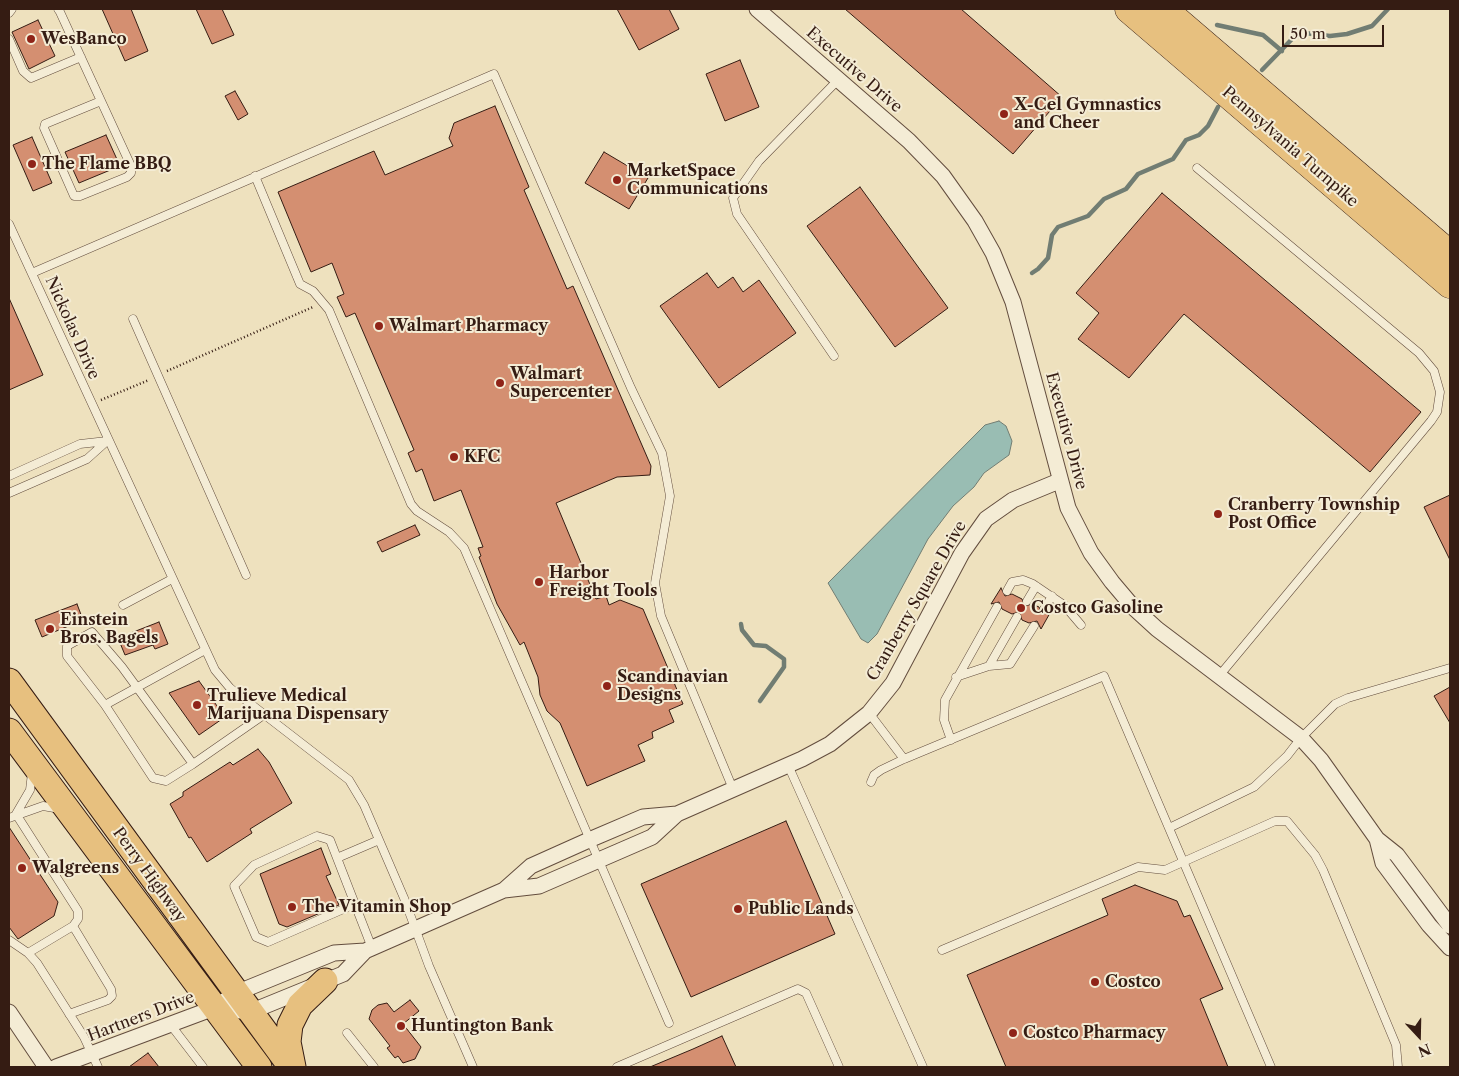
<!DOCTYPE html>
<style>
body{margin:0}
#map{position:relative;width:1459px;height:1076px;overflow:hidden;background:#eee1be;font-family:"Libre Caslon Text",serif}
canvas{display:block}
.frame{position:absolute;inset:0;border:10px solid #351c13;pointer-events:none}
.north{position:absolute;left:1394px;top:1011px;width:50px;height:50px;-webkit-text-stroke:4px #f4ecd5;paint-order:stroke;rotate:159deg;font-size:14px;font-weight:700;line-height:20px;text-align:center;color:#351c13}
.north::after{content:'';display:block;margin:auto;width:18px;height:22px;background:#351c13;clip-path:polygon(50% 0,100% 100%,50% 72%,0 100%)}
.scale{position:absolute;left:1282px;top:25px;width:102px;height:22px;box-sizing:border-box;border:2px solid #351c13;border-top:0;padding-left:6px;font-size:15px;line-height:18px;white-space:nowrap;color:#351c13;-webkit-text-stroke:4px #f4ecd5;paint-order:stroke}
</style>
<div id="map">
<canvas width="1459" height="1076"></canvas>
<div class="frame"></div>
<div class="north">N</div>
<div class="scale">50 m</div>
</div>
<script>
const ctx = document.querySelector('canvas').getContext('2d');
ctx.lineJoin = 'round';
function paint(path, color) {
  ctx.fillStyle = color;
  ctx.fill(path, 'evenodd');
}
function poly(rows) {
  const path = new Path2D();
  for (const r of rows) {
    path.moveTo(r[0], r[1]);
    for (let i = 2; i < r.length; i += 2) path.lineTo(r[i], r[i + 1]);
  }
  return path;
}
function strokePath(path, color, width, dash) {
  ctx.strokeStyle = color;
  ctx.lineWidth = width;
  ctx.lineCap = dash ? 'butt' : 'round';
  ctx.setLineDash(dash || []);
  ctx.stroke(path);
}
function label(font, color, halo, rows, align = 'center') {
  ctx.font = font + ' "Libre Caslon Text",serif';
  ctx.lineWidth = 4;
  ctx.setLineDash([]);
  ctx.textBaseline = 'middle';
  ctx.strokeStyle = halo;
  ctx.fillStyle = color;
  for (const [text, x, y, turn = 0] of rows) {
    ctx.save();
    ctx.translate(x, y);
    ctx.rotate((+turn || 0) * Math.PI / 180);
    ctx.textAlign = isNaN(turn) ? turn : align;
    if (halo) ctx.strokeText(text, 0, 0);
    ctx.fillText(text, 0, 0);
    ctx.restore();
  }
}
const water = poly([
 [999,421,1006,426,1012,441,1009,455,984,473,974,487,953,506,928,539,877,634,868,643,861,639,828,583,985,425,999,421]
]);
paint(water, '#99bdb3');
strokePath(water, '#717d73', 1);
strokePath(poly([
 [1217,25,1263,35,1282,51],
 [1262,70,1293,38,1305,33,1330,36,1347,34,1372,26,1388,9],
 [1032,273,1038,269,1048,258,1052,235,1058,227,1088,216,1104,199,1126,189,1138,174,1173,159,1186,140,1199,135,1208,126,1218,107],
 [741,624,742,630,754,645,766,646,784,659,784,667,760,701]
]), '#717d73', 4.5);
const building = poly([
 [102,9,131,9,148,51,125,61,102,9],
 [196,9,222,9,234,35,212,44,196,9],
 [617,9,669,9,679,29,639,50,617,9],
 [845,9,961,9,1062,97,1013,154,845,9],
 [38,20,55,56,29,69,12,32,38,20],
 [740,60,759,107,725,121,706,74,740,60],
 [235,91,248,114,238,120,225,96,235,91],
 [495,106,529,187,524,190,567,289,573,286,651,466,650,475,617,477,556,503,596,599,606,596,609,605,620,600,643,609,683,704,669,710,674,722,652,732,653,738,638,745,645,761,587,786,560,723,547,711,540,695,538,677,524,642,520,645,497,604,479,557,481,556,478,548,483,547,461,490,434,501,422,469,416,472,408,453,414,450,355,313,346,317,337,297,344,294,332,263,311,272,278,192,374,151,385,175,453,146,449,138,454,123,495,106],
 [106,135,120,166,79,183,65,152,106,135],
 [32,137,52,183,33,191,13,145,32,137],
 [604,152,648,178,629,209,585,183,604,152],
 [860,187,948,308,895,347,807,226,860,187],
 [1162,193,1421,412,1370,472,1184,314,1129,378,1078,339,1099,313,1076,293,1162,193],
 [707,273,718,288,733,277,743,292,759,280,796,333,719,388,660,306,707,273],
 [9,298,43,375,9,390,9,298],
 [1450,495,1450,560,1424,507,1450,495],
 [415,525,420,535,382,552,377,542,415,525],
 [1001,588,1005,596,1012,594,1022,599,1025,606,1032,604,1039,607,1042,614,1050,613,1041,629,1037,621,1029,623,1022,620,1019,612,1012,614,1002,609,999,602,991,604,1001,588],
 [77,604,83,620,42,637,35,620,77,604],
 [159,622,168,644,155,649,153,645,125,655,118,638,159,622],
 [199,681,225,717,199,735,169,693,199,681],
 [1450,687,1450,723,1434,696,1450,687],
 [258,749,269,762,292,803,250,829,252,833,207,862,191,837,189,838,170,804,183,796,183,792,230,762,233,765,258,749],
 [786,821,835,934,691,997,641,884,786,821],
 [9,827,58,902,54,916,18,939,9,927,9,827],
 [321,848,331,874,326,876,339,905,287,927,279,924,260,874,321,848],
 [1135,885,1177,901,1184,917,1190,915,1223,989,1200,999,1228,1067,1006,1067,967,975,1108,915,1102,899,1135,885],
 [410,1000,419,1011,403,1024,421,1047,415,1059,403,1063,398,1056,395,1058,387,1048,390,1046,369,1019,372,1010,378,1005,387,1003,394,1012,410,1000],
 [722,1036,736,1067,650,1067,693,1049,722,1036],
 [148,1053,159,1067,129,1067,148,1053]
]);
paint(building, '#d48f71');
strokePath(building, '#351c13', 1);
const service = poly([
 [58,9,60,12,131,166,131,173,127,177,80,196,74,196,44,128,45,124,101,101],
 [9,13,12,9],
 [9,39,23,71,31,78,81,57],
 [1197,168,1419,353,1434,371,1440,392,1437,412,1431,421,1219,676],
 [255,176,300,284,313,291,329,310,411,504,417,511,449,532,464,548,669,1023],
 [9,224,215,670,230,688,349,780,364,805,404,898,429,966,473,1067],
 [32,273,494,74,631,388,662,453,670,496,655,583,661,616,733,789],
 [133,319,246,575],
 [834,356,737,214,733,198,759,161,838,80],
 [9,476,80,444,107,441],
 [9,493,87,459,107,441],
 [1007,591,1012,582,1023,580,1033,584,1064,605,1081,625],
 [1027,601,1036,586],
 [123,605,172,579],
 [1044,609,1052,596],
 [989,666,1017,617],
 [956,677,989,666,1010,664,1034,626],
 [105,705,205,650],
 [869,713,904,759],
 [951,740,944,720,945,700,997,607],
 [193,764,122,667,92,632,67,646,67,656,105,705,153,778,166,781,193,764,265,714],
 [788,765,923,1067],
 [871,782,874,775,881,770,904,759,1104,676,1271,1067],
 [16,814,78,911,78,919,73,926,28,953],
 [16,814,30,790,32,773],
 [9,818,43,806,60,809],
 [1169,828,1254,787,1287,756,1301,738,1335,704,1348,698,1450,668],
 [337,858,330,840,317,836,254,865,234,886,256,937,268,942,355,904],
 [9,940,28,953,37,963,84,1037,98,1067],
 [372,948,337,858,379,840],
 [942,950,1138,867,1165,870,1275,821,1287,821,1315,855,1323,870,1396,1045,1398,1067],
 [69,1014,108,1000,112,996,111,989,73,926],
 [170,1024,203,1067],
 [347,1033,374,1067],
 [617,1067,798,989,806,993,839,1067]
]);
const minor = poly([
 [757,9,909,141,943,176,975,221,993,253,1013,302,1068,508,1091,553,1112,582,1134,608,1157,629,1301,738,1321,760,1377,839,1397,855,1450,926],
 [1377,839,1383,863,1429,925,1450,948],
 [504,890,531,866,589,840,643,817,677,814],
 [214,1008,250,1012,343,974,365,951,504,890,539,886,652,837,677,814,802,759,830,744,869,713,893,683,962,553,986,519,1013,500,1059,481],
 [9,1012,46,1067],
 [56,1067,214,1008,236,993,334,953,365,951]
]);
const primary = poly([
 [9,681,291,1067],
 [9,731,259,1067],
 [293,1067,288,1042,290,1025,300,1005,325,981]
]);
const motorway = poly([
 [1129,9,1450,284],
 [1163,9,1450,255]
]);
strokePath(service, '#634d3e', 9);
strokePath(minor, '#634d3e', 17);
strokePath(primary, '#351c13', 27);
strokePath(motorway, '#351c13', 29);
strokePath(poly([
 [167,371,313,307],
 [101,400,149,380]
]), '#351c13', 2.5, [1, 2.5]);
strokePath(service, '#f4ecd5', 8);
strokePath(minor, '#f4ecd5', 15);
strokePath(primary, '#e7c07f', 25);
strokePath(motorway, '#e7c07f', 28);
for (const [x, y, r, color] of [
 [31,39,5,"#8f2418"],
 [1004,114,5,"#8f2418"],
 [32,164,5,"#8f2418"],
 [617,180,5,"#8f2418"],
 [379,326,5,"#8f2418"],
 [500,383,5,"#8f2418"],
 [454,457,5,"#8f2418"],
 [1218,514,5,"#8f2418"],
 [539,582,5,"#8f2418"],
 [1021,608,5,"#8f2418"],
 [50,629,5,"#8f2418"],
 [607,686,5,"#8f2418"],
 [197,705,5,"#8f2418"],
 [22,868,5,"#8f2418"],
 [292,907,5,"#8f2418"],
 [738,909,5,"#8f2418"],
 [1095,982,5,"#8f2418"],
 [401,1026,5,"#8f2418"],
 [1013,1033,5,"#8f2418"]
]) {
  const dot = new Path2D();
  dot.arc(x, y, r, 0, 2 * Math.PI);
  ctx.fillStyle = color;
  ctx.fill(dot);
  strokePath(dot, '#f4ecd5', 2);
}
label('bold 16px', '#351c13', '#f4ecd5', [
 ["WesBanco",41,39],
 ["X-Cel Gymnastics",1014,105],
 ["and Cheer",1014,123],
 ["The Flame BBQ",42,164],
 ["MarketSpace",627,171],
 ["Communications",627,189],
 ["Walmart Pharmacy",389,326],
 ["Walmart",510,374],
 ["Supercenter",510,392],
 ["KFC",464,457],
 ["Cranberry Township",1228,505],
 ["Post Office",1228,523],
 ["Harbor",549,573],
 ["Freight Tools",549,591],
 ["Costco Gasoline",1031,608],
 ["Einstein",60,620],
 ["Bros. Bagels",60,638],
 ["Scandinavian",617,677],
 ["Designs",617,695],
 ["Trulieve Medical",207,696],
 ["Marijuana Dispensary",207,714],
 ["Walgreens",32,868],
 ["The Vitamin Shop",302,907],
 ["Public Lands",748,909],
 ["Costco",1105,982],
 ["Huntington Bank",411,1026],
 ["Costco Pharmacy",1023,1033]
], 'left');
label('16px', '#351c13', '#f4ecd5', [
 ["Executive Drive",854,70,41],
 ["Pennsylvania Turnpike",1290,147,41],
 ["Nickolas Drive",72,328,66],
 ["Executive Drive",1066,431,75],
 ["Cranberry Square Drive",917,601,-60],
 ["Perry Highway",149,875,54],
 ["Hartners Drive",141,1017,-21]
]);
</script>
